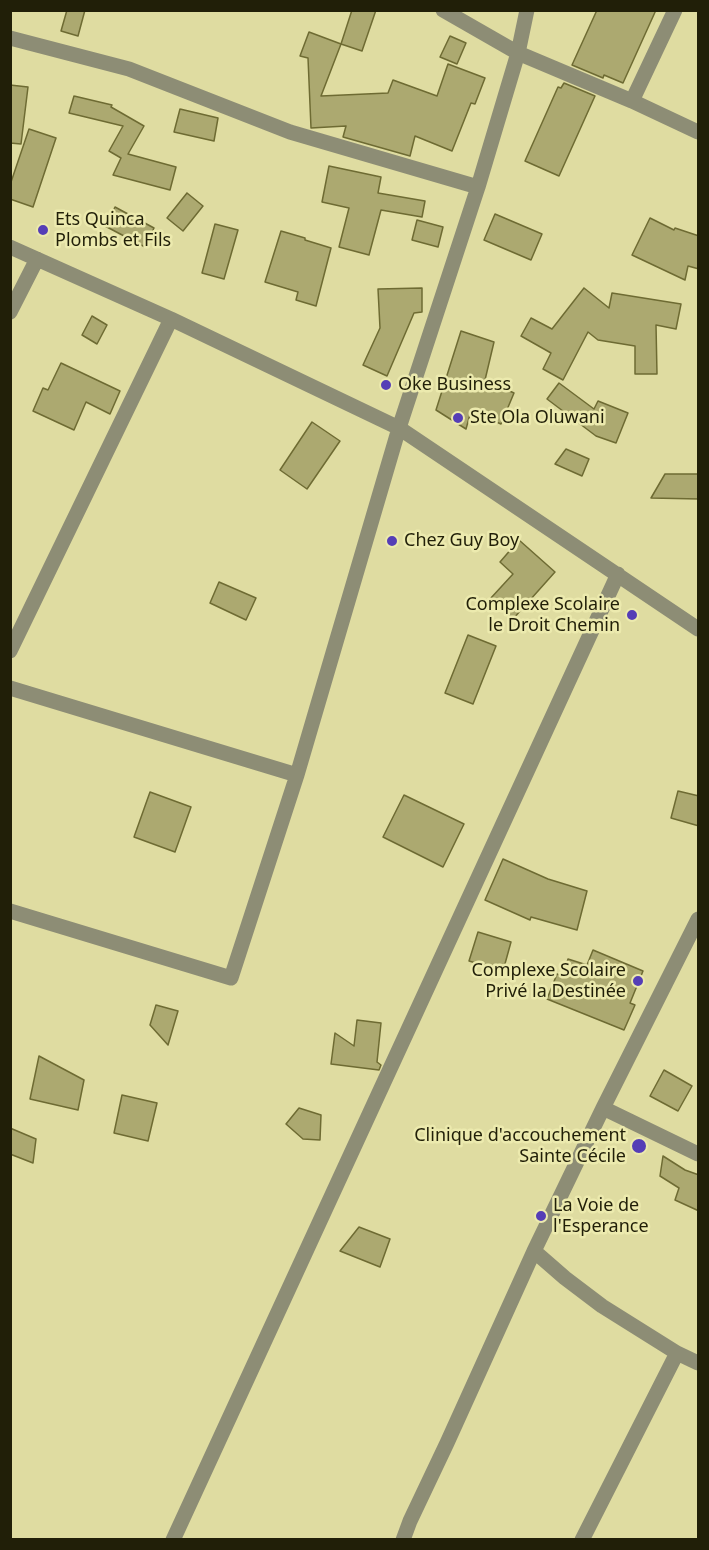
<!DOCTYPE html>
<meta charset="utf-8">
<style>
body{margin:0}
#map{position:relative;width:709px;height:1550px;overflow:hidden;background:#dfdca1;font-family:"Noto Sans",sans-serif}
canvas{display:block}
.frame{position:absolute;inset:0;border:12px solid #211f08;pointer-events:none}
</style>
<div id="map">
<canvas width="709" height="1550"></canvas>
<div class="frame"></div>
</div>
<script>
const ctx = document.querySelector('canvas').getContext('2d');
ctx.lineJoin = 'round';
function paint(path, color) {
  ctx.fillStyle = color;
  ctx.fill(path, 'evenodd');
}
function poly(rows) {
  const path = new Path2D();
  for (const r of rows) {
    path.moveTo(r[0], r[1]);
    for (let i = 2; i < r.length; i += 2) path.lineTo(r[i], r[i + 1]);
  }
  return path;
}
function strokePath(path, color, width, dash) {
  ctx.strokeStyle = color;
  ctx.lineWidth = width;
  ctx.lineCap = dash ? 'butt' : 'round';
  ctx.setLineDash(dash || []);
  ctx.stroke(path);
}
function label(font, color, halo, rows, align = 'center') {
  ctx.font = font + ' "Noto Sans",sans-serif';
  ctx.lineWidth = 5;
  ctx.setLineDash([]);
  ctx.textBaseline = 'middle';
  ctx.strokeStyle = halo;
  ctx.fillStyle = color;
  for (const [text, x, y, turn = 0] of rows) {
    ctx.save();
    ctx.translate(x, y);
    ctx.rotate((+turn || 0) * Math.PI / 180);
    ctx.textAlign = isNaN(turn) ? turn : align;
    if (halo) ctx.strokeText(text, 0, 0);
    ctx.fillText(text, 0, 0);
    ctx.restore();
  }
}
const building = poly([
 [67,10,85,10,78,36,61,31,67,10],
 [352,10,376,10,362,51,341,44,352,10],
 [597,10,656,10,623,83,604,75,603,78,572,65,597,10],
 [309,32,341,44,321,96,388,93,393,80,437,96,448,64,485,78,475,104,471,103,452,151,415,136,410,156,343,137,346,126,311,128,308,58,300,56,309,32],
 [450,36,466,43,457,64,440,57,450,36],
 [564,83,595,96,559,176,525,161,558,87,561,88,564,83],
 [10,85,28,87,21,144,10,143,10,85],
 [74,96,112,105,111,107,144,126,128,154,176,167,170,190,113,175,121,158,109,151,123,126,69,113,74,96],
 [180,109,218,118,214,141,174,132,180,109],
 [29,129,56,138,33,207,10,199,10,185,29,129],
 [329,166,381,177,378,193,425,201,422,217,381,210,369,255,339,247,349,208,322,202,329,166],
 [187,193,203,206,183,231,167,218,187,193],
 [115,207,154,228,145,247,105,226,115,207],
 [495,214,542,234,531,260,484,240,495,214],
 [650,218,674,230,675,228,699,236,699,269,688,266,685,280,632,255,650,218],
 [417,220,443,227,438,247,412,240,417,220],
 [215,224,238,230,224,279,202,273,215,224],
 [281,231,305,238,305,240,331,248,316,306,296,300,298,292,265,282,281,231],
 [422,288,422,312,414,313,387,376,363,365,380,328,378,289,422,288],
 [584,288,609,308,612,293,681,304,676,329,656,325,657,374,635,374,635,346,598,340,588,332,563,380,543,369,551,353,521,336,531,318,552,329,584,288],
 [92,316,107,325,97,344,82,335,92,316],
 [461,331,494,342,485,380,514,393,501,424,471,411,466,429,436,410,461,331],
 [61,363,120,391,110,414,86,402,74,430,33,411,43,388,48,390,61,363],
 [559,383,594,409,598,401,628,413,616,443,596,436,547,399,559,383],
 [312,422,340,441,307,489,280,470,312,422],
 [566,449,589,459,582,476,555,464,566,449],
 [665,474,699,474,699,499,651,498,665,474],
 [519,540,555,572,513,619,490,599,513,574,500,562,519,540],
 [219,582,256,598,246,620,210,603,219,582],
 [468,635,496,646,473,704,445,693,468,635],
 [678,791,699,796,699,826,671,818,678,791],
 [150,792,191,807,175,852,134,837,150,792],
 [404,795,464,824,443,867,383,837,404,795],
 [503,859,548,879,587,891,577,930,531,917,530,920,485,900,503,859],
 [478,932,511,942,503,971,469,961,478,932],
 [593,950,643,971,630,1003,635,1005,624,1030,547,999,557,974,562,976,568,959,587,965,593,950],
 [156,1005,178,1011,168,1045,150,1025,156,1005],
 [357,1020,381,1023,377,1062,381,1065,379,1070,331,1064,335,1033,354,1046,357,1020],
 [39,1056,84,1080,78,1110,30,1099,39,1056],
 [664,1070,692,1086,678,1111,650,1096,664,1070],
 [122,1095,157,1103,148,1141,114,1133,122,1095],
 [299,1108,321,1115,320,1140,303,1139,286,1124,299,1108],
 [10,1128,36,1139,33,1163,10,1154,10,1128],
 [663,1156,685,1170,699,1175,699,1211,675,1200,679,1188,660,1176,663,1156],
 [359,1227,390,1239,380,1267,340,1251,359,1227]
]);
paint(building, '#aca970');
strokePath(building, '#6e6b33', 1.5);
strokePath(poly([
 [443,10,518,53,632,101,698,132],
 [10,38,129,69,290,132,478,187],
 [632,101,675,10],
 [10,247,171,319,399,428,698,629],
 [10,312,37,259],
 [10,651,171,319],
 [10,688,297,775],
 [10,911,231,978,297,775,399,428,478,187,518,53,527,10],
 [603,1108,698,1154],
 [534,1251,565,1278,602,1306,677,1353,698,1363],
 [173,1540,618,574],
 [403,1540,410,1521,447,1443,534,1251,603,1108,698,919],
 [582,1540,677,1353]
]), '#8d8d75', 15);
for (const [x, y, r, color] of [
 [43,230,6,"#553eb6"],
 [386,385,6,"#553eb6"],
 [458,418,6,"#553eb6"],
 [392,541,6,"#553eb6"],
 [632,615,6,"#553eb6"],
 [638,981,6,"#553eb6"],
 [639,1146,8,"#553eb6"],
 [541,1216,6,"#553eb6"]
]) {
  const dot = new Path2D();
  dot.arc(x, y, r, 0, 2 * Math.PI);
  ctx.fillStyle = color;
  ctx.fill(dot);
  strokePath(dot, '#eceaae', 2);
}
label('18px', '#211f08', '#eceaae', [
 ["Ets Quinca",55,220],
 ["Plombs et Fils",55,241],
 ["Oke Business",398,385],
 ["Ste Ola Oluwani",470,418],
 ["Chez Guy Boy",404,541],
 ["Complexe Scolaire",620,605,"right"],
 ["le Droit Chemin",620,626,"right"],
 ["Complexe Scolaire",626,971,"right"],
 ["Privé la Destinée",626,992,"right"],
 ["Clinique d'accouchement",626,1136,"right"],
 ["Sainte Cécile",626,1157,"right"],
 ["La Voie de",553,1206],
 ["l'Esperance",553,1227]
], 'left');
</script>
